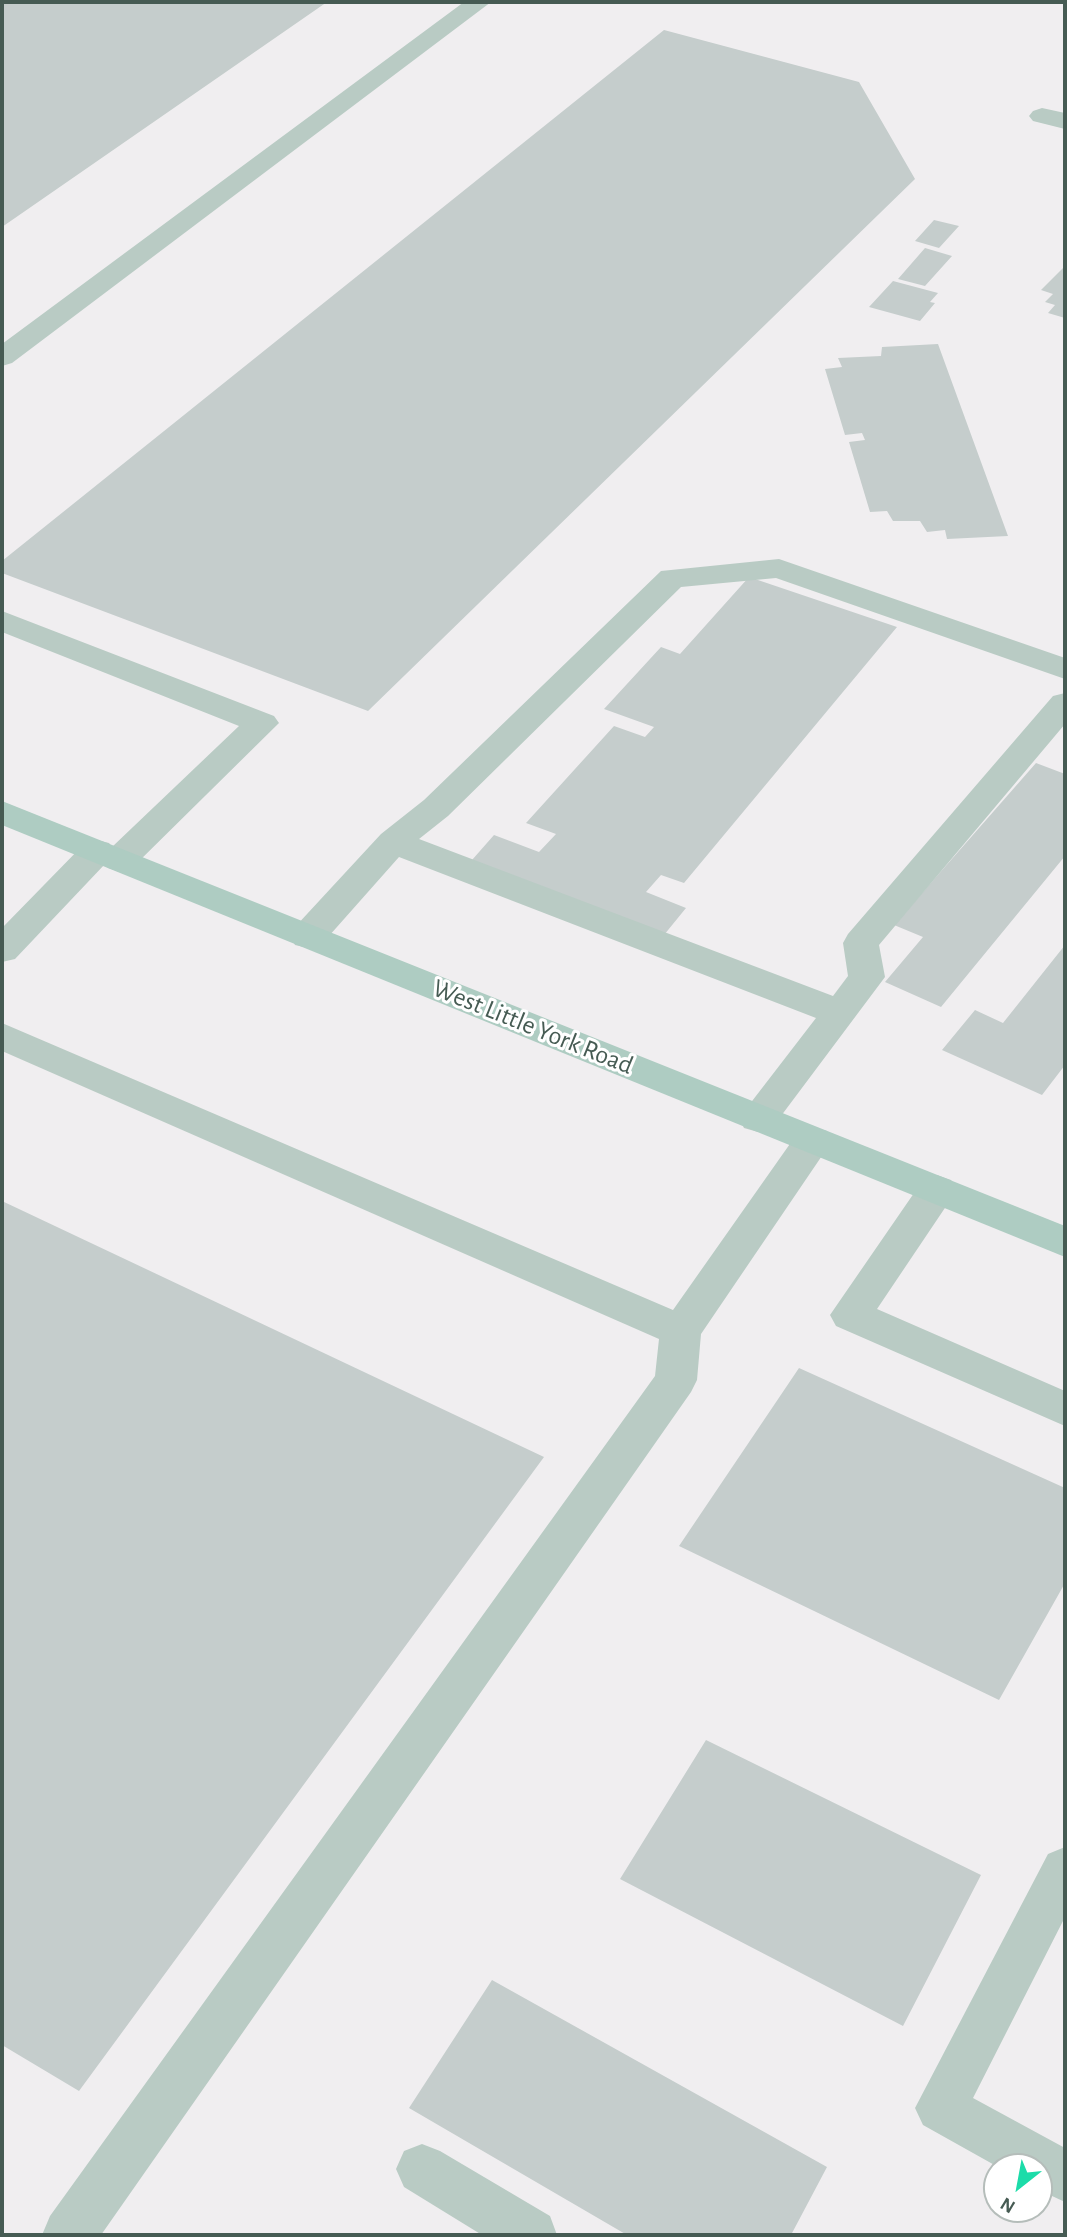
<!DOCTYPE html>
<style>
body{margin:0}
#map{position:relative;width:1067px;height:2237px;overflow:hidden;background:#f0eef0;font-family:"Alegreya Sans",sans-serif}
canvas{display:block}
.frame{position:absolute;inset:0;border:4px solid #465b53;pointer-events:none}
.north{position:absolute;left:983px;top:2153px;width:70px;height:70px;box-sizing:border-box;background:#fff;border:2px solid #b5bdba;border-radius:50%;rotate:211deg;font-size:19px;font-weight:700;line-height:28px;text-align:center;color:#465b53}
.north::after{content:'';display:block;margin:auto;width:24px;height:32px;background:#1cdca9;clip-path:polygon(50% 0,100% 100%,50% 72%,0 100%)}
</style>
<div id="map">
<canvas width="1067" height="2237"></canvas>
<div class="frame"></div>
<div class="north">N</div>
</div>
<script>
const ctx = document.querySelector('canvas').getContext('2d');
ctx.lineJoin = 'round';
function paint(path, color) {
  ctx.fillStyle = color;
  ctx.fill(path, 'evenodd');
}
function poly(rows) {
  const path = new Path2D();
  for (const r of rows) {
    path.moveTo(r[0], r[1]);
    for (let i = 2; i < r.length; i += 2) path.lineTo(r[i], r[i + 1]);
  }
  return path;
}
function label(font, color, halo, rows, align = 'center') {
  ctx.font = font + ' "Alegreya Sans",sans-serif';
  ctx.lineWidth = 6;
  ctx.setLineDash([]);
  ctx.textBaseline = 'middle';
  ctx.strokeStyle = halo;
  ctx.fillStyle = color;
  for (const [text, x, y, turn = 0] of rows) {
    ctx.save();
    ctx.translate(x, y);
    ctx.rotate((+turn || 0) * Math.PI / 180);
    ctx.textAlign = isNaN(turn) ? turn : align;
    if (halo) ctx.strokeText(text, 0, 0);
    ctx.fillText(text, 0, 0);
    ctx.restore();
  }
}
paint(poly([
 [2,2,327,2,2,227],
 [664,30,859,82,915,179,368,711,2,573,2,561],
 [934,220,959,226,939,248,915,241],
 [925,248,952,256,925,286,898,279],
 [1065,266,1065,318,1048,313,1055,305,1045,302,1053,294,1041,290],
 [893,281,938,293,930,302,935,303,920,321,869,307],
 [938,344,1008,536,947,539,945,530,927,532,920,521,893,521,887,511,870,512,849,442,865,440,862,433,845,435,825,369,842,367,838,358,881,356,882,347],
 [749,577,897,627,684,883,661,875,646,892,686,908,664,935,472,860,494,835,539,852,556,834,526,823,614,726,645,737,654,727,604,709,661,647,680,654],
 [1036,763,1065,774,1065,856,941,1007,885,982,923,937,894,925],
 [1065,945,1065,1065,1042,1095,942,1050,975,1010,1003,1023],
 [2,1201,544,1457,79,2091,2,2045],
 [799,1368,1065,1488,1065,1583,999,1700,679,1546],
 [706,1740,981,1875,903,2026,620,1879],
 [492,1980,827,2167,791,2235,627,2235,409,2108]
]), '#c5cdcc');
paint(poly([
 [464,2,491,2,12,363,2,366,2,344,464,2],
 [1042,108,1065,113,1065,129,1033,121,1029,116,1033,111,1042,108],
 [779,559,1065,658,1065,679,776,578,681,587,448,816,419,839,833,996,848,976,843,943,848,934,1053,696,1065,693,1065,724,879,945,885,977,772,1128,758,1132,744,1128,739,1118,816,1018,399,857,321,945,308,948,295,945,290,936,295,927,381,834,424,800,661,571,779,559],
 [2,611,274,716,279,723,132,868,120,872,108,868,105,864,15,959,2,962,2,928,85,843,97,840,109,843,112,847,239,726,2,632,2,611],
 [2,1023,673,1310,799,1131,813,1127,827,1131,832,1141,701,1334,697,1380,691,1392,101,2235,42,2235,50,2216,655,1376,659,1339,2,1051,2,1023],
 [937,1175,951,1180,957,1190,877,1309,1065,1391,1065,1426,836,1326,830,1315,923,1180,937,1175],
 [1065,1847,1065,1917,973,2098,1065,2148,1065,2202,1039,2190,1039,2167,998,2167,923,2125,915,2108,1048,1854,1065,1847],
 [422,2144,440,2151,550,2216,557,2235,482,2235,404,2187,396,2169,404,2151,422,2144]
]), '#b9cbc4');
paint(poly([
 [2,801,1065,1226,1065,1257,2,825,2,801]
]), '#aeccc2');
label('26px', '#465b53', '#fff', [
 ["West Little York Road",533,1027,22]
]);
</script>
